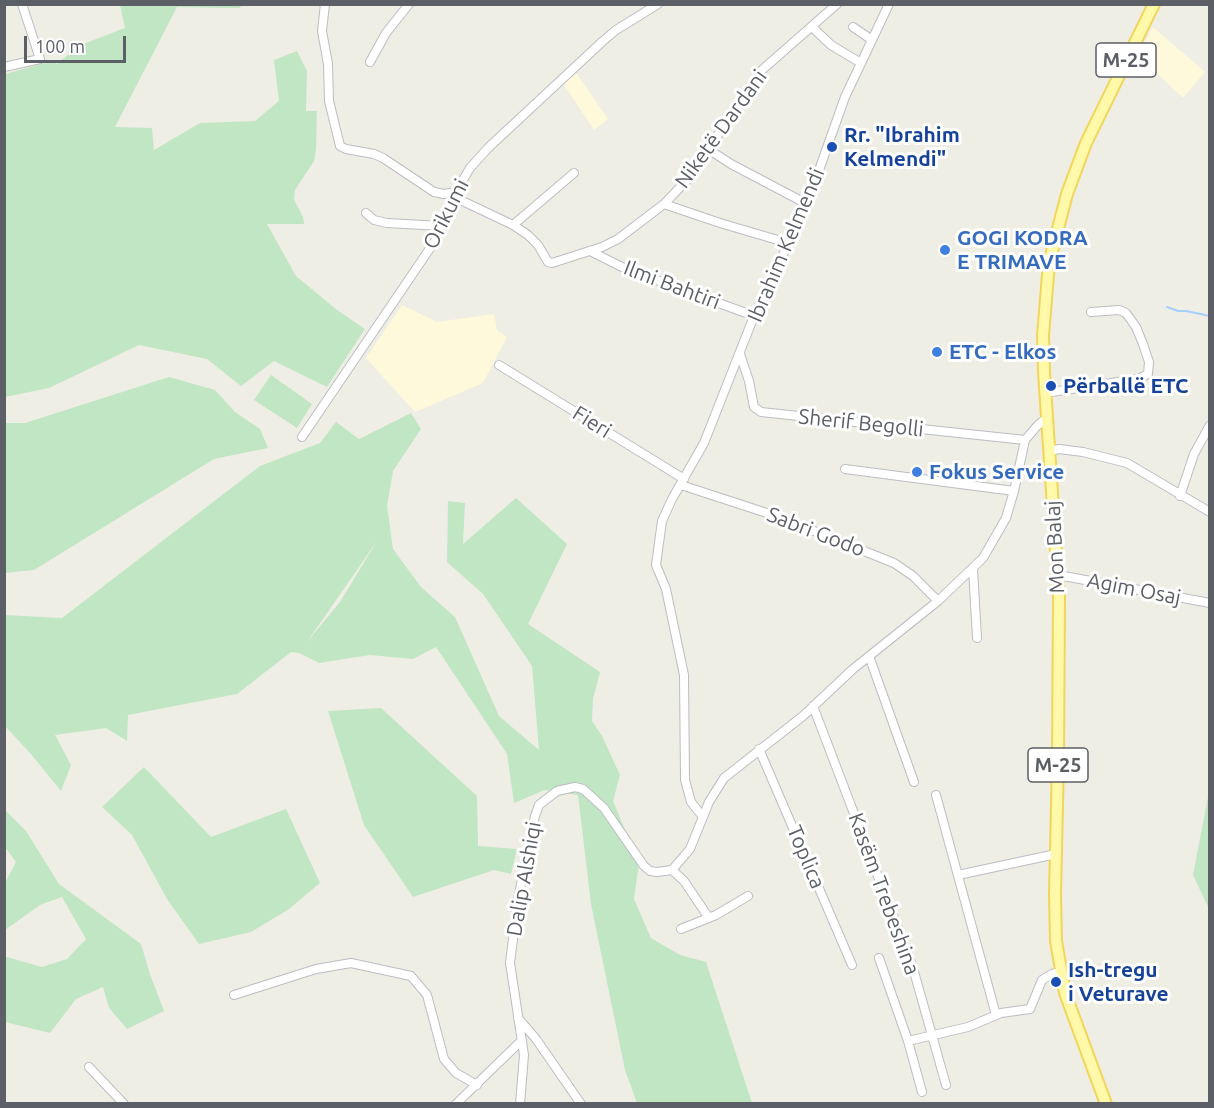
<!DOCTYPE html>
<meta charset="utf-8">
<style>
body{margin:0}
#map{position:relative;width:1214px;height:1108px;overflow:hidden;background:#efeee4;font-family:Ubuntu,sans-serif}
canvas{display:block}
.frame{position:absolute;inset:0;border:6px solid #5c5f65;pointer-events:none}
.scale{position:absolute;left:24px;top:36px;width:102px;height:27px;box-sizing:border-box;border:3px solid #5c5f65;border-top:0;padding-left:8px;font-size:18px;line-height:21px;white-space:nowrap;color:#5c5f65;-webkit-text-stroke:4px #fff;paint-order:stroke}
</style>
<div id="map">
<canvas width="1214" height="1108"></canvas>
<div class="frame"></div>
<div class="scale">100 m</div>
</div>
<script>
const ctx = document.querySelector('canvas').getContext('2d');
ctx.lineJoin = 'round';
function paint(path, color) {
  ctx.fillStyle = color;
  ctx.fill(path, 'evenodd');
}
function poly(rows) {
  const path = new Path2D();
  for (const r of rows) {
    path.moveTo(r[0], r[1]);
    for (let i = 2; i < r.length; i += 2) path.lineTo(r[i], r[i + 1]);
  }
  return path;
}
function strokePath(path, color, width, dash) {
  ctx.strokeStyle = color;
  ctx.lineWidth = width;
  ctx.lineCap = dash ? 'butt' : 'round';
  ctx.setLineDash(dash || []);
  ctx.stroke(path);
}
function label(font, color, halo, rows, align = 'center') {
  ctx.font = font + ' Ubuntu,sans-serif';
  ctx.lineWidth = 6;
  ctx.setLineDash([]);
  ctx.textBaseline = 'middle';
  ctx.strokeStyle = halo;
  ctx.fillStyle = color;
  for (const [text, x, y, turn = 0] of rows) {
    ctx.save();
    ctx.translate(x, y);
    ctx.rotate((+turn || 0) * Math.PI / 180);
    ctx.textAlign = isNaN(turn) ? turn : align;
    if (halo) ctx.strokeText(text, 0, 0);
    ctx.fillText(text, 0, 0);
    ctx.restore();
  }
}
paint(poly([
 [1153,27,1205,72,1183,98,1138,55],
 [574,70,608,119,594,130,562,82],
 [402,305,437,322,494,314,497,330,507,337,483,383,415,412,366,358]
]), '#fef9da');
paint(poly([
 [120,5,243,5,239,8,177,7,115,127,152,128,154,150,200,123,255,121,279,101,274,60,297,51,307,71,306,111,317,111,316,149,314,161,295,190,294,199,303,217,304,224,267,224,296,276,337,310,365,329,327,387,274,361,241,386,207,359,139,345,49,388,5,397,5,74,52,61,57,64,78,46,125,28],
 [271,375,312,404,297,428,254,400],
 [169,377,215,390,235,412,260,429,268,448,214,459,34,570,5,573,5,423,25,423],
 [411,413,421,429,393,471,387,506,393,549,421,587,455,617,499,716,539,750,532,666,483,594,447,562,448,501,465,503,463,544,516,498,567,544,528,624,600,672,593,699,592,721,602,736,620,775,613,801,639,863,634,899,651,938,680,955,706,962,752,1103,637,1103,625,1070,591,904,578,795,545,790,514,803,507,754,436,647,413,659,370,655,319,663,299,653,291,652,237,694,128,715,127,741,106,728,55,735,71,765,61,791,31,754,5,726,5,615,62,618,260,466,320,443,336,422,359,439],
 [377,541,340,602,307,642],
 [381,708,477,796,478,846,517,849,511,874,494,870,413,897,364,825,328,711],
 [144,767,211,837,286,809,320,883,289,909,251,932,199,944,167,899,132,835,102,807],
 [1209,792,1210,909,1209,909,1193,875],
 [4,809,26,831,59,884,141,944,150,974,164,1011,127,1029,109,1008,103,987,76,999,50,1033,5,1022,5,958,7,957,42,967,67,959,86,939,62,897,40,905,5,930,5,883,16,862,5,847]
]), '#c1e6c4');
strokePath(poly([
 [1167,307,1178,311,1186,311,1210,316]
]), '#a4cfff', 2);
const minor = poly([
 [325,4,322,31,328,64,329,101,340,146,346,149,374,154,383,158,434,192,444,194,456,192],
 [853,27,872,40],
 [813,28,831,45,861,63],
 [370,62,386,33,409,4],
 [4,67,40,59,22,4],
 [708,149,731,164,807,204],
 [454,197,513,225,528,235,538,245,548,262,552,263,602,247,618,239,664,204,694,173,705,154,762,70,837,4],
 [664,204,720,223,788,243],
 [366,213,374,220,387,223,442,226],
 [513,225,574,173],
 [590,251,624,268,754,316],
 [740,354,749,381,754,407,761,412,1025,440],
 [499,365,684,479],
 [1045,393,1138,379,1148,374,1149,362,1143,344,1136,327,1126,313,1119,310,1091,312],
 [302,437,437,238,456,192,470,168,488,148,603,41,616,30,658,4],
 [1050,451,1059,449,1083,452,1127,463,1210,512],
 [845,469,1014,491],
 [681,485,779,517,894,563,913,576,938,601],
 [1180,496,1194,454,1210,425],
 [973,569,977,638],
 [1058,575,1210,603],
 [869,656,914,782],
 [813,706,913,968,946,1085],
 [759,749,852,965],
 [936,795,996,1015],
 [703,817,691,802,685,780,684,675,666,589,656,565,662,521,672,499,704,443,754,316,807,204,845,97,889,4],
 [672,870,684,881,709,918],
 [958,875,1056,854],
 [681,929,716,915,748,896],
 [879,958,908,1041,922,1092],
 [234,995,316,969,351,963,411,976,427,995,444,1059,456,1073,477,1085],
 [518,1018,536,1039,581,1104],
 [908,1041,968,1027,1001,1013,1030,1009,1042,980,1052,974,1061,972],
 [89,1067,124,1104],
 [456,1104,521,1041],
 [520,1104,524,1055,510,963,518,899,535,816,539,805,557,791,575,787,583,789,604,808,644,866,650,871,657,872,672,870,690,849,709,802,724,778,803,716,853,669,938,601,983,558,1006,518,1014,491,1025,440,1038,425,1047,418]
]);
const major = poly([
 [1106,1104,1065,993,1056,941,1055,895,1058,760,1059,598,1044,372,1043,335,1049,263,1067,194,1086,143,1154,4]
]);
strokePath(minor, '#bcbdc3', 10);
strokePath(major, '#f2d55b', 14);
strokePath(minor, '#fff', 8);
strokePath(major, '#fff9a9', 10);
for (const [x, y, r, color] of [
 [832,147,6,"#1a4fb4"],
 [945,250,6,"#3f7fe0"],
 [937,352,6,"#3f7fe0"],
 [1051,386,6,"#1a4fb4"],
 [917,472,6,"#3f7fe0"],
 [1056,982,6,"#1a4fb4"]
]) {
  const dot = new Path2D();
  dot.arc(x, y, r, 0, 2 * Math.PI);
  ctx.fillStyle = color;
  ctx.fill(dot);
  strokePath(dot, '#fff', 2);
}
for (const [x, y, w] of [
 [1126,60,60],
 [1058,765,60]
]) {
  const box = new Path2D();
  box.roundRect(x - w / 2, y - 17, w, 34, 4.5);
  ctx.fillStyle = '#fff';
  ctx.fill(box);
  strokePath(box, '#5c5f65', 1.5);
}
label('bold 20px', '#5c5f65', null, [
 ["M-25",1126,60],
 ["M-25",1058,765]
]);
label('21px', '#5c5f65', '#fff', [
 ["Niketë Dardani",721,129,-54],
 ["Orikumi",446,214,-63],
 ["Ibrahim Kelmendi",786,245,-67],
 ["Ilmi Bahtiri",672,285,21],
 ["Fieri",592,422,32],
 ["Sherif Begolli",861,423,6],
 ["Sabri Godo",816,532,21],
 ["Mon Balaj",1055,547,-93],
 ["Agim Osaj",1134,589,11],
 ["Toplica",806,857,67],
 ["Dalip Alshiqi",524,879,-80],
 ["Kasëm Trebeshina",884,894,70]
]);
label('bold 21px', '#164399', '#fff', [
 ["Rr. \"Ibrahim",844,135],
 ["Kelmendi\"",844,159],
 ["Përballë ETC",1063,386],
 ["Ish-tregu",1068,970],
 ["i Veturave",1068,994]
], 'left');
label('bold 21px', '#366cbe', '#fff', [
 ["GOGI KODRA",957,238],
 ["E TRIMAVE",957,262],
 ["ETC - Elkos",949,352],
 ["Fokus Service",929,472]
], 'left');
</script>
